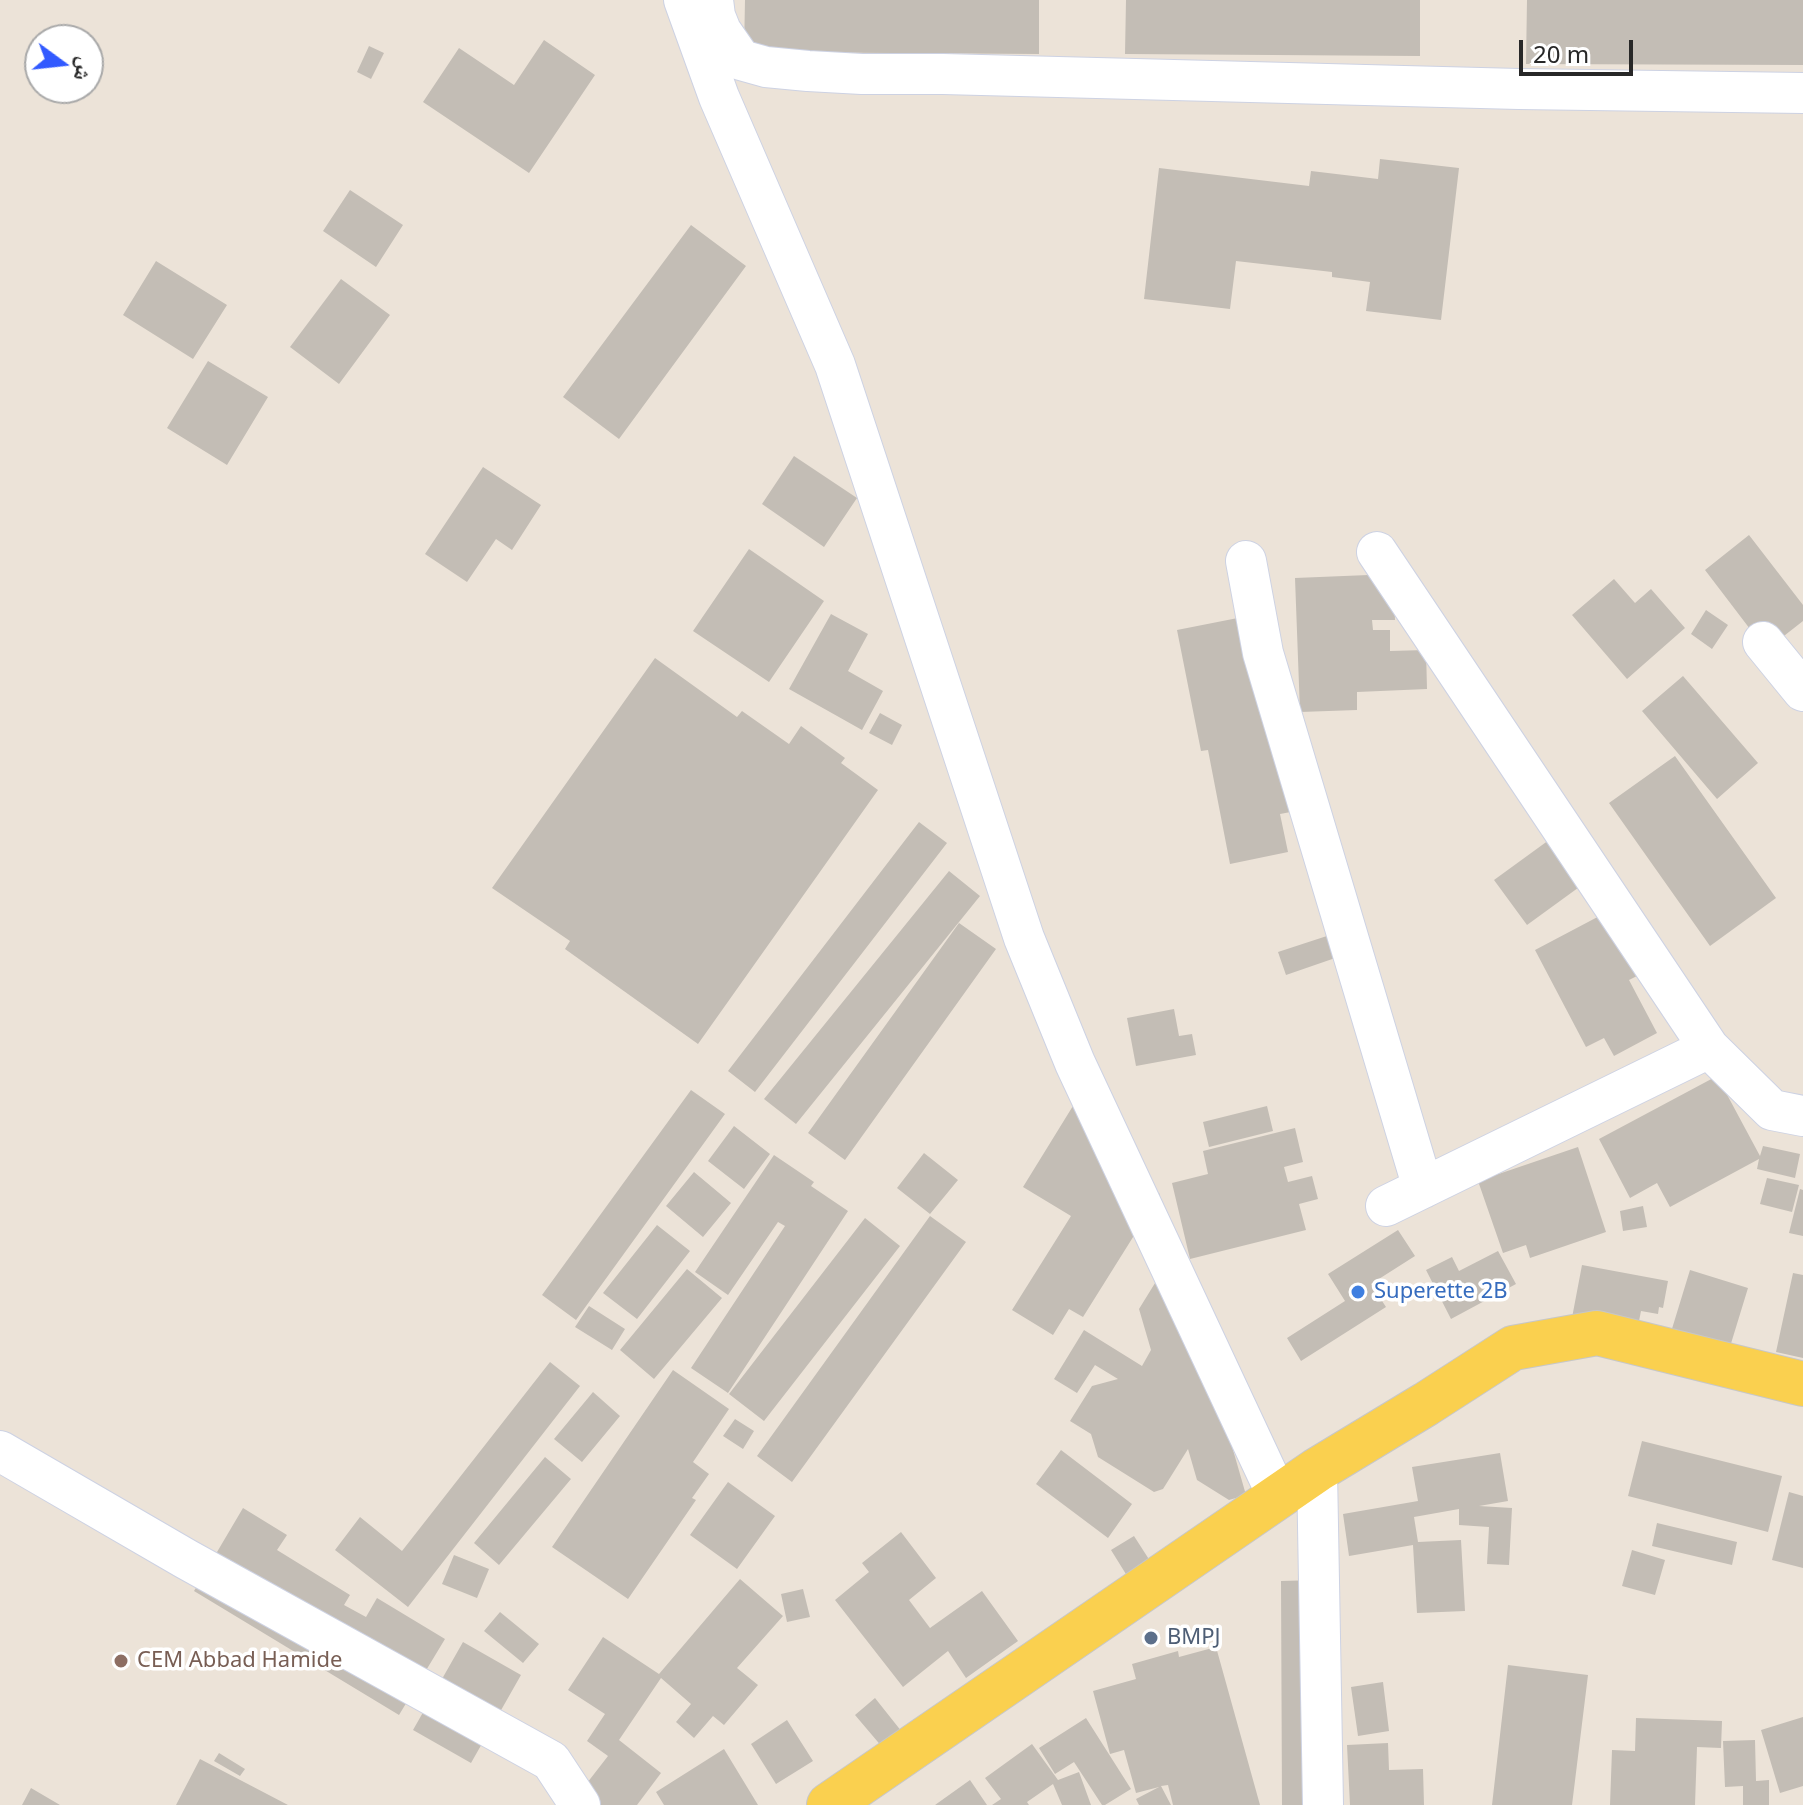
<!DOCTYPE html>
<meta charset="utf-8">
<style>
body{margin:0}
#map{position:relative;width:1803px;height:1805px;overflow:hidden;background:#ece3d8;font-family:"Noto Sans","Noto Naskh Arabic",sans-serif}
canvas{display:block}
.north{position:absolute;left:24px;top:24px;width:80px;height:80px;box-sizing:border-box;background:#fff;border:2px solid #a9a9a9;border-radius:50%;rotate:105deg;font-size:22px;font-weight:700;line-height:32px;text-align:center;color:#282828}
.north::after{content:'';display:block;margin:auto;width:28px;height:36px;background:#325aff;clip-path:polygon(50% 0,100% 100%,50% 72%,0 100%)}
.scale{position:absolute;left:1519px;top:40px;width:114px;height:36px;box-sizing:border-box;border:4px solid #282828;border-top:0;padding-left:10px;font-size:24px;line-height:28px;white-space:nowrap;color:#282828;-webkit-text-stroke:6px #fff;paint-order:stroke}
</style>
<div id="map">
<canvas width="1803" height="1805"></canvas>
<div class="north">ش</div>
<div class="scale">20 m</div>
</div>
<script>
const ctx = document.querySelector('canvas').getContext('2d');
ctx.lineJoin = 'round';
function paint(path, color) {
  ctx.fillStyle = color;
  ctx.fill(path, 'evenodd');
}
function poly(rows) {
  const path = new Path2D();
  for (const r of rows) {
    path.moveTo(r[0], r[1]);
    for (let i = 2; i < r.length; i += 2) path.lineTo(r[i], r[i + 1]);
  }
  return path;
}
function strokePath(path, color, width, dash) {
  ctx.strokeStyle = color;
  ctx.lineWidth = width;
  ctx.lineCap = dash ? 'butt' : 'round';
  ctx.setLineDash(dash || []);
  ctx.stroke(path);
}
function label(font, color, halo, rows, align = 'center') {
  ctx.font = font + ' "Noto Sans",sans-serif';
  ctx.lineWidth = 7;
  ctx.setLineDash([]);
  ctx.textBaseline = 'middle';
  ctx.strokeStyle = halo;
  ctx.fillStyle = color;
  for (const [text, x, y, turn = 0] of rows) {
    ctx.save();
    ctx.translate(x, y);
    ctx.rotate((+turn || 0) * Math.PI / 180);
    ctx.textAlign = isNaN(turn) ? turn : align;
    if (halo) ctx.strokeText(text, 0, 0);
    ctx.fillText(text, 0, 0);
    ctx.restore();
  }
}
paint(poly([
 [745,0,1039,0,1039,54,744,52],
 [1126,0,1420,0,1420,56,1125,54],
 [1527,0,1803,0,1803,65,1526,64],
 [544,40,595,75,529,173,423,102,459,48,514,85],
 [369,46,384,53,371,79,357,72],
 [1380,159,1459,168,1441,320,1366,311,1370,282,1332,277,1332,272,1236,261,1230,309,1144,299,1159,168,1309,186,1311,171,1378,179],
 [350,190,403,225,376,267,323,231],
 [691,225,746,266,619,439,563,397],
 [156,261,227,305,193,359,123,315],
 [341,279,390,315,339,384,290,347],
 [208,361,268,397,227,465,167,428],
 [794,456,857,498,824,547,762,504],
 [483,467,541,505,512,550,496,539,467,582,425,554],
 [1749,535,1803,605,1803,621,1766,650,1705,570],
 [749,549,824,601,769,682,693,631],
 [1393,574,1395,620,1372,620,1373,630,1390,630,1390,651,1426,650,1427,689,1357,692,1357,710,1300,712,1295,578],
 [1614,579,1635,603,1651,589,1685,628,1627,679,1572,615],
 [1706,610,1728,625,1712,649,1691,634],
 [831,614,868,634,848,671,883,691,862,730,789,689],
 [1258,614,1296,811,1280,814,1288,852,1230,864,1208,750,1201,751,1177,630],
 [655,658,737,717,742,711,789,744,801,726,845,758,841,763,878,790,698,1044,565,949,570,941,492,888],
 [1683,676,1758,763,1717,799,1642,711],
 [880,713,902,725,892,745,869,733],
 [1675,756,1776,898,1710,946,1609,803],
 [919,822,947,843,755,1092,728,1071],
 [1549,840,1582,885,1527,925,1494,880],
 [949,871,980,896,796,1124,764,1099],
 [1607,912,1639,975,1629,980,1657,1033,1614,1056,1604,1038,1586,1047,1535,950],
 [959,923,996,949,845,1160,808,1133],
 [1333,934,1341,956,1286,975,1278,952],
 [1174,1009,1179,1036,1192,1034,1196,1055,1136,1066,1127,1018],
 [1717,1076,1760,1156,1763,1146,1800,1154,1795,1178,1757,1169,1759,1159,1670,1207,1657,1183,1630,1198,1599,1139],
 [691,1090,725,1114,576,1320,542,1295],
 [1076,1101,1099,1156,1160,1194,1083,1317,1069,1309,1053,1335,1012,1310,1071,1216,1023,1187],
 [1267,1106,1273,1131,1209,1147,1203,1122],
 [734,1126,770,1154,744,1189,708,1161],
 [1295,1128,1303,1162,1284,1167,1288,1182,1312,1176,1318,1199,1299,1204,1306,1230,1190,1259,1172,1183,1208,1174,1203,1151],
 [1578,1147,1606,1232,1530,1258,1526,1245,1503,1253,1478,1181],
 [924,1153,958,1180,930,1214,897,1188],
 [774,1155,814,1182,811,1186,848,1211,728,1393,691,1368,785,1226,778,1222,728,1295,695,1272],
 [694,1172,731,1203,703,1237,666,1206],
 [1767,1178,1799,1185,1792,1212,1760,1204],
 [1800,1189,1803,1190,1803,1236,1789,1233],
 [1643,1206,1647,1227,1623,1231,1620,1211],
 [930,1216,966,1242,792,1482,757,1456],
 [865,1218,900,1246,764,1421,729,1394],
 [657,1225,690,1251,637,1319,603,1293],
 [1398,1230,1415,1256,1371,1284,1386,1307,1301,1361,1287,1338,1345,1301,1328,1274],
 [1498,1251,1516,1284,1451,1319,1426,1270,1452,1257,1459,1271],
 [1582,1265,1668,1281,1663,1308,1659,1307,1658,1314,1641,1311,1632,1356,1571,1323],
 [687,1269,722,1298,654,1379,620,1350],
 [1181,1269,1246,1495,1229,1500,1197,1480,1188,1449,1163,1489,1154,1492,1098,1457,1091,1434,1070,1421,1092,1386,1118,1379,1095,1365,1077,1393,1054,1379,1084,1330,1142,1366,1151,1350,1139,1309,1160,1275],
 [1690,1270,1748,1288,1729,1350,1671,1332],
 [1793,1273,1803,1275,1803,1358,1776,1352],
 [589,1306,625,1329,612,1350,575,1327],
 [550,1362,580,1386,408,1607,335,1550,360,1517,402,1551],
 [673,1370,729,1409,693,1462,709,1474,692,1498,696,1500,628,1599,552,1547],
 [593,1392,620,1416,582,1462,554,1439],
 [735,1419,754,1431,743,1449,723,1436],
 [1642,1441,1782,1476,1768,1532,1628,1496],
 [1061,1450,1132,1504,1108,1538,1036,1484],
 [1500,1453,1508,1501,1479,1506,1512,1508,1509,1565,1487,1564,1489,1527,1459,1525,1459,1509,1414,1517,1418,1542,1461,1540,1465,1611,1417,1613,1413,1545,1349,1556,1343,1514,1418,1501,1412,1467],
 [545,1457,571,1479,499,1565,474,1543],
 [728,1482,775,1516,737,1569,690,1535],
 [1789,1492,1803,1496,1803,1568,1772,1560],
 [243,1508,287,1535,277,1550,350,1595,344,1605,366,1617,377,1598,445,1639,399,1715,194,1591],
 [1657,1523,1737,1542,1732,1565,1652,1546],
 [901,1532,936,1578,909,1600,930,1628,982,1591,1018,1641,966,1678,948,1651,903,1687,835,1600,869,1572,862,1563],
 [1134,1536,1152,1564,1129,1579,1111,1550],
 [1632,1550,1665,1560,1655,1595,1622,1586],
 [454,1555,489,1569,477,1598,442,1584],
 [740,1579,783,1616,737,1668,758,1685,724,1725,713,1716,694,1738,676,1722,691,1704,661,1678,619,1740,661,1773,637,1805,570,1805,608,1756,587,1741,605,1714,568,1690,603,1637,659,1674],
 [1318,1580,1320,1805,1282,1805,1281,1581],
 [803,1589,810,1617,787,1622,781,1594],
 [500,1612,539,1644,523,1663,484,1631],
 [463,1642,521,1675,471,1763,413,1730],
 [1216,1647,1260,1805,1173,1805,1168,1785,1161,1786,1171,1805,1139,1805,1136,1799,1159,1787,1136,1793,1124,1750,1110,1754,1093,1691,1136,1679,1132,1664,1178,1651,1179,1657],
 [1508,1665,1588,1675,1572,1805,1492,1805],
 [1383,1682,1389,1731,1358,1736,1351,1687],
 [875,1698,902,1732,883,1748,855,1715],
 [1803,1717,1803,1786,1780,1793,1761,1730],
 [1086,1718,1131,1789,1105,1805,1102,1805,1074,1762,1055,1774,1039,1748],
 [1636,1718,1722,1721,1721,1748,1697,1747,1695,1805,1610,1805,1612,1750,1635,1751],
 [787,1720,813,1761,776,1784,751,1744],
 [1755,1740,1756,1781,1769,1780,1769,1805,1743,1805,1743,1786,1725,1787,1723,1741],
 [1388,1743,1389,1770,1423,1769,1424,1805,1350,1805,1347,1745],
 [1032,1744,1058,1780,1079,1772,1091,1805,1062,1805,1053,1784,1027,1802,1029,1805,992,1805,1001,1799,985,1778],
 [724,1749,758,1805,664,1805,656,1792],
 [219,1753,245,1769,240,1776,214,1761],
 [200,1759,288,1805,176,1805],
 [970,1780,987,1805,935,1805],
 [31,1788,60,1805,22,1805]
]), '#c3bdb5');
const minor = poly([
 [684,0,719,97,835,365,1024,938,1075,1063,1278,1497],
 [713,0,715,16,721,31,741,60,766,67,808,71,862,74,943,74,1519,89,1803,93],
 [1377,552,1709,1048],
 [1246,561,1263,653,1423,1188],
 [1763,642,1803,691],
 [1386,1206,1709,1048,1772,1110,1803,1116],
 [0,1451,186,1559,551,1761,580,1805],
 [1317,1470,1323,1805]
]);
const major = poly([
 [829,1805,1317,1470,1426,1404,1513,1348,1597,1333,1803,1384]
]);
strokePath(minor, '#cdd2e3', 42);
strokePath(major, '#c7c7c7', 46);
strokePath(minor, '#fff', 40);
strokePath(major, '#fad04f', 44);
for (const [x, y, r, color] of [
 [1358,1292,8,"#3f7fe0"],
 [1151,1638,8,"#5c6f8a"],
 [121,1661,8,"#8d6e63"]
]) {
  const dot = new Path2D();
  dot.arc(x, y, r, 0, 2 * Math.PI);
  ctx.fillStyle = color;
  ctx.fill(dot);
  strokePath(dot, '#fff', 3);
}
label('22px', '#366cbe', '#fff', [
 ["Superette 2B",1374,1292]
], 'left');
label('22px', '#4e5e75', '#fff', [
 ["BMPJ",1167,1638]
], 'left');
label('22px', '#785e54', '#fff', [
 ["CEM Abbad Hamide",137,1661]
], 'left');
</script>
